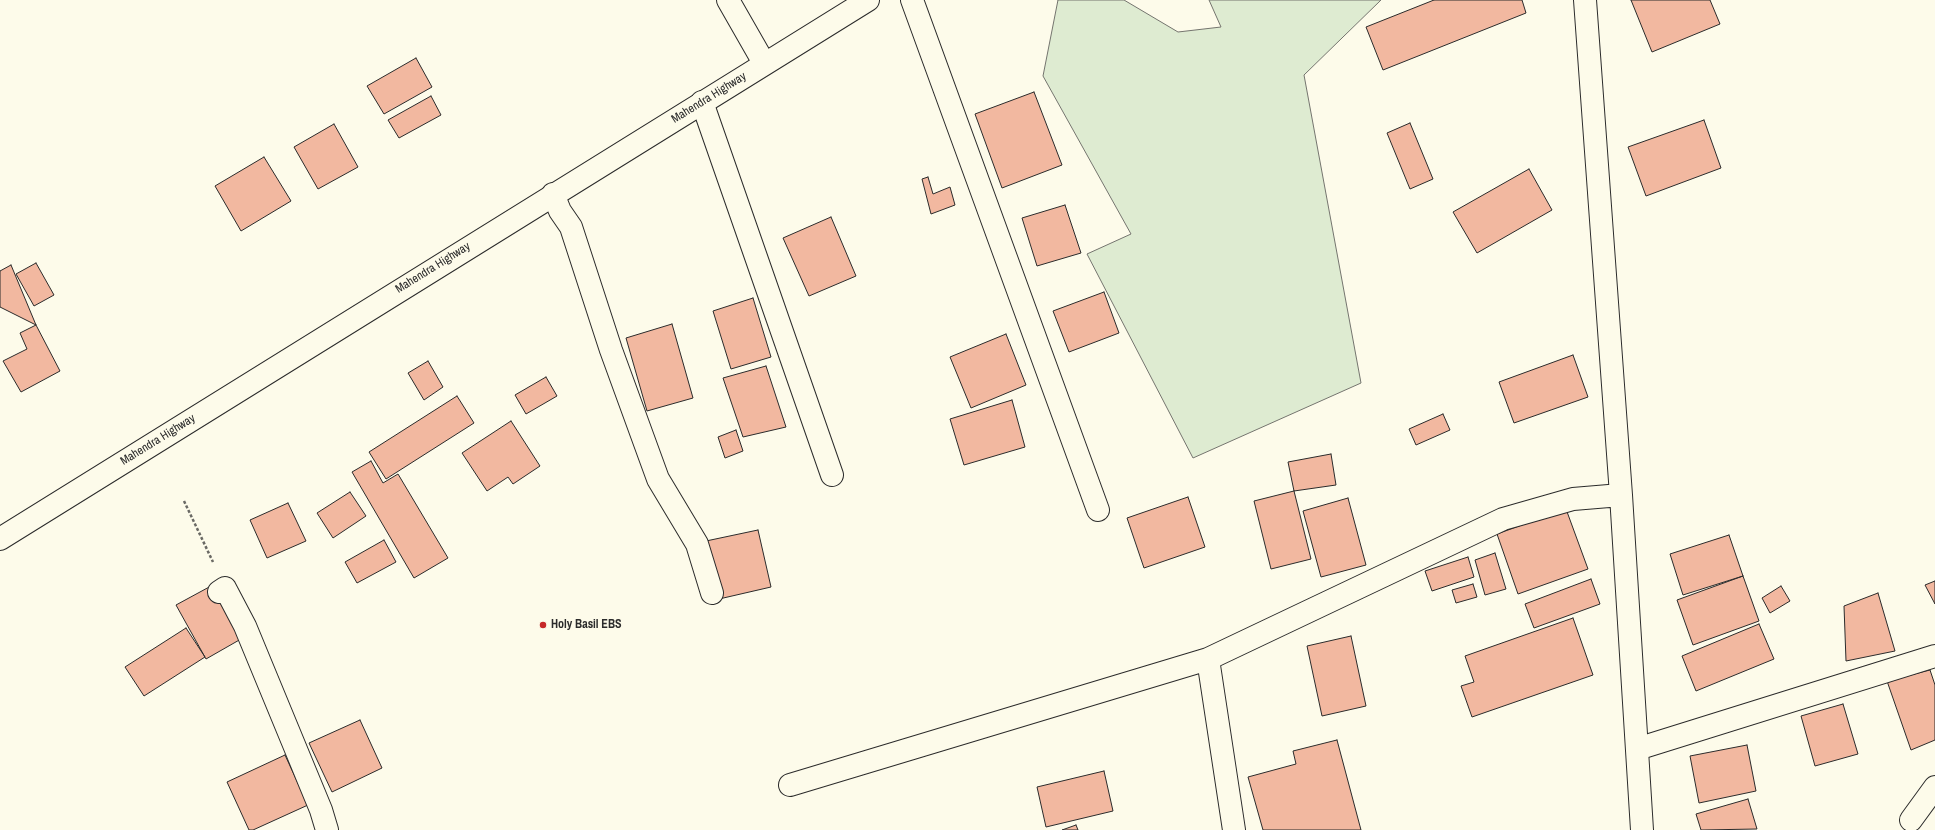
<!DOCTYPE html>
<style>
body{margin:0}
canvas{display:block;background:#fdfbea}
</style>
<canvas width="1935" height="830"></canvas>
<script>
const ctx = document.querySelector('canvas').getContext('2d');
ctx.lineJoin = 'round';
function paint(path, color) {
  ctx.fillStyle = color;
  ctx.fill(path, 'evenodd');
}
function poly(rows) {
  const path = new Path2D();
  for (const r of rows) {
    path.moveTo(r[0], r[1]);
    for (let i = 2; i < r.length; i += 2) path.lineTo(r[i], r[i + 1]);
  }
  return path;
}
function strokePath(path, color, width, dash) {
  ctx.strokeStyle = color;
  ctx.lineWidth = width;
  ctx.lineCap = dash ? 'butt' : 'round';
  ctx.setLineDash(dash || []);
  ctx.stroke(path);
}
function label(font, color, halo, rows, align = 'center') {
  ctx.font = font + ' "Archivo Narrow",sans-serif';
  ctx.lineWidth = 3;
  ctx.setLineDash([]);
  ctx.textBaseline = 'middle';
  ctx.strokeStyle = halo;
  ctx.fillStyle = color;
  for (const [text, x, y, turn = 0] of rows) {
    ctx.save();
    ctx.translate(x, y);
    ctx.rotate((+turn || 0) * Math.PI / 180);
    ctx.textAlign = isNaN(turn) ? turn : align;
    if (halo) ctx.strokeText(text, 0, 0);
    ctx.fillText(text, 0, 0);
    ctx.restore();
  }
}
const green = poly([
 [1058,0,1124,0,1178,32,1221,27,1209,0,1381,0,1304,75,1361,383,1193,458,1087,254,1131,234,1043,76,1058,0]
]);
paint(green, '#deebd1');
strokePath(green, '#74746e', 1);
const building = poly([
 [1434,0,1522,0,1526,13,1383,70,1366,27,1434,0],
 [1631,0,1710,0,1720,24,1652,52,1631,0],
 [416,58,432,87,384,114,367,86,416,58],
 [1034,92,1062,165,1002,188,975,114,1034,92],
 [431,96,441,115,399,138,388,120,431,96],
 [1704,120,1721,168,1646,196,1628,147,1704,120],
 [1410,123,1433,179,1410,189,1387,133,1410,123],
 [334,124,358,167,318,189,294,147,334,124],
 [264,157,291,201,241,231,215,186,264,157],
 [1529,169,1552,210,1477,253,1453,212,1529,169],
 [928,177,933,194,950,187,955,205,931,214,922,179,928,177],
 [1065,205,1081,253,1037,266,1022,218,1065,205],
 [831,217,856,276,809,296,783,238,831,217],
 [36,263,54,295,34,306,16,274,36,263],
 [11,265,36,325,0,307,0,271,11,265],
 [1104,292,1119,333,1069,352,1053,311,1104,292],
 [753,298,771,357,731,369,713,311,753,298],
 [672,324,693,398,647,411,626,338,672,324],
 [36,325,60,371,21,392,3,361,27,349,20,333,36,325],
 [1006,334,1026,385,971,408,950,357,1006,334],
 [1573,355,1588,397,1514,423,1499,382,1573,355],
 [428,361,443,387,424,400,408,373,428,361],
 [766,366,786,427,743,437,723,378,766,366],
 [546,377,557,396,526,414,515,395,546,377],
 [457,396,474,423,386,479,369,452,457,396],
 [1012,400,1025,447,964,465,950,419,1012,400],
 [1443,414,1450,430,1416,445,1409,429,1443,414],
 [511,421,540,466,513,484,508,477,487,491,462,453,511,421],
 [736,430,743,451,725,458,718,437,736,430],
 [1331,454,1336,485,1294,491,1288,462,1331,454],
 [371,461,383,483,398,474,448,558,414,578,352,472,371,461],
 [1294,491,1311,559,1271,569,1254,501,1294,491],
 [350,492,366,516,333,538,317,513,350,492],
 [1188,497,1205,547,1144,568,1127,518,1188,497],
 [1348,498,1366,565,1321,577,1303,511,1348,498],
 [288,503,306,541,267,558,250,520,288,503],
 [1566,509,1588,569,1518,594,1497,534,1566,509],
 [758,530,771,587,719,599,706,541,758,530],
 [1729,535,1743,576,1683,595,1670,554,1729,535],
 [384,540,396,562,357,583,345,562,384,540],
 [1495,553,1506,589,1485,595,1475,560,1495,553],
 [1468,557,1474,577,1432,591,1425,571,1468,557],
 [1743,576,1759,621,1693,645,1677,600,1743,576],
 [1591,579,1600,604,1534,628,1525,604,1591,579],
 [1935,581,1935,604,1925,585,1935,581],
 [1473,584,1477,597,1456,603,1452,590,1473,584],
 [211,586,241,639,206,659,176,605,211,586],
 [1781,586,1790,601,1770,613,1762,598,1781,586],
 [1878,593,1895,651,1846,661,1844,606,1878,593],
 [1573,618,1593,675,1472,717,1461,686,1474,682,1465,656,1573,618],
 [1759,624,1774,659,1696,691,1682,656,1759,624],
 [186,628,205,657,144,696,125,667,186,628],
 [1351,636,1366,706,1322,716,1307,646,1351,636],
 [1930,670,1935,685,1935,740,1911,750,1887,681,1930,670],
 [1843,704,1858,754,1815,766,1801,716,1843,704],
 [360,720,382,768,332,792,309,743,360,720],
 [1337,740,1361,830,1263,830,1248,777,1296,764,1293,751,1337,740],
 [1747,745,1756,791,1699,803,1690,756,1747,745],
 [285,755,308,805,253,830,249,830,227,782,285,755],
 [1104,771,1113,811,1046,827,1037,787,1104,771],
 [1748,799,1757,829,1701,830,1696,814,1748,799],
 [1076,825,1078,830,1062,830,1076,825]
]);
paint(building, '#f2b8a0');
strokePath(building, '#2b2b2b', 1);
const minor = poly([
 [728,0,764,63],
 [912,0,1098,510],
 [1585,0,1621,495,1642,830],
 [702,102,832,475],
 [553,194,560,211,571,227,611,350,658,479,697,544,712,593],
 [219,592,225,588,245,626,321,810,327,830],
 [1637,749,1935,656],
 [790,785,1208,659],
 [1911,820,1935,787],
 [1234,830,1208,659,1503,519,1573,499,1621,495]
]);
const highway = poly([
 [0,539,868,0]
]);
strokePath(minor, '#2b2b2b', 24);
strokePath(highway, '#2b2b2b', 24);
strokePath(poly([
 [184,501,213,562]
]), '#6a6964', 2.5, [3, 2]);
strokePath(minor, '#fdfbea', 22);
strokePath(highway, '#fdfbea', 22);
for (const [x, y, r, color] of [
 [543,625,4,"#c62828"]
]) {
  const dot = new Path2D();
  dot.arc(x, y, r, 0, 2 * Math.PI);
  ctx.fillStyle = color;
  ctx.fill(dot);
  strokePath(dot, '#fdfbea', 1.5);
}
label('12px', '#2b2b2b', '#fdfbea', [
 ["Mahendra Highway",709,98,-32],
 ["Mahendra Highway",433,268,-32],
 ["Mahendra Highway",158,440,-32]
]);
label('bold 12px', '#2b2b2b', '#fdfbea', [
 ["Holy Basil EBS",551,625]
], 'left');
</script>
